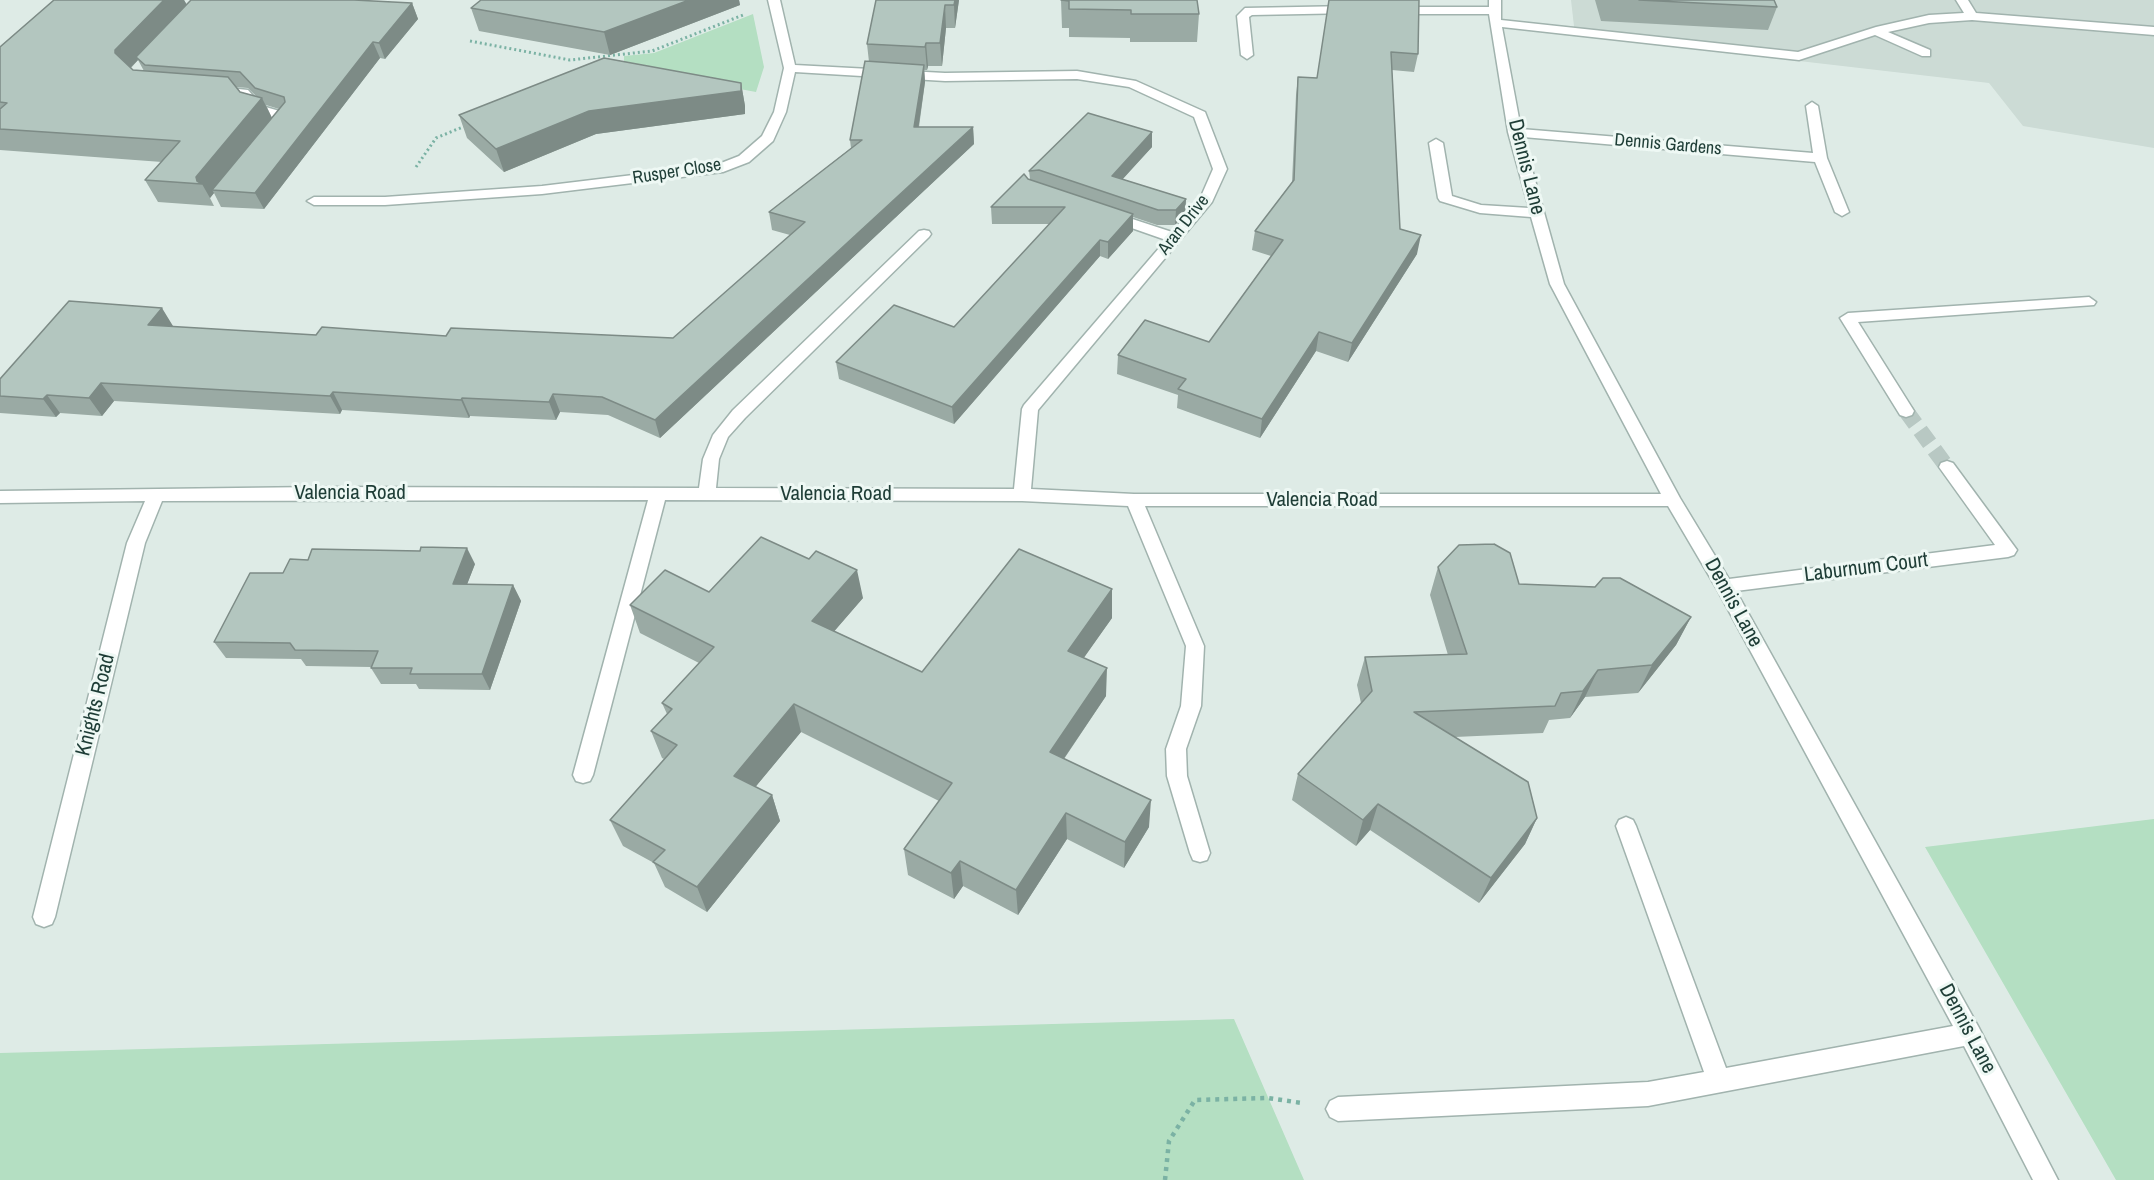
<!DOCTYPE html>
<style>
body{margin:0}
canvas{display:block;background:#deebe6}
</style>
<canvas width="2154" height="1180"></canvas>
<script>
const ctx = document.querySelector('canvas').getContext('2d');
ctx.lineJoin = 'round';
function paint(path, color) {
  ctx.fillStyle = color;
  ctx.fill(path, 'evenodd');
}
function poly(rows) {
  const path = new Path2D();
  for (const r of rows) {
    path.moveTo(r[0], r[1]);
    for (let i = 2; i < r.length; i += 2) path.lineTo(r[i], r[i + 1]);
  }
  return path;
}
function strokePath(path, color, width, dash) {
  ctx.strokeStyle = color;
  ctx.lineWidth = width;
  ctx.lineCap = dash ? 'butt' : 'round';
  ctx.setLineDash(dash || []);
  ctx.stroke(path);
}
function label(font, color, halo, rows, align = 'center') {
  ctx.font = font + ' "Archivo Narrow",sans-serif';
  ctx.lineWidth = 6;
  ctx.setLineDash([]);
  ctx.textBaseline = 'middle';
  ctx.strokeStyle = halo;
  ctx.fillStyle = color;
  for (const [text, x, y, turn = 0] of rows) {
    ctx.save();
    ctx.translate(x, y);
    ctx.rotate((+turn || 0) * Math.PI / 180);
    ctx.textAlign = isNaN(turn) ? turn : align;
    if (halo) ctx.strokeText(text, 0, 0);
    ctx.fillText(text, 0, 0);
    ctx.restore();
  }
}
paint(poly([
 [1571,0,2154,0,2154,148,2023,126,1989,83,1575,35]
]), '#ccdbd5');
paint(poly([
 [753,14,764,67,756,92,653,73,624,76,624,56,654,53],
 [2154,819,2154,1180,2116,1180,1925,847],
 [1234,1019,1304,1180,0,1180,0,1053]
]), '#b4dfc2');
strokePath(poly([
 [1906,411,1947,467]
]), '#b8c8c3', 16, [16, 8]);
const minor = poly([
 [768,0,780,0,795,65,945,73,1077,71,1136,81,1205,112,1227,169,1212,202,1038,410,1031,489,1134,494,1661,494,1550,284,1531,217,1480,213,1440,201,1438,198,1429,143,1436,139,1443,143,1452,196,1481,205,1529,208,1508,132,1489,14,1395,14,1391,13,1391,7,1489,7,1489,0,1501,0,1501,20,1798,52,1876,27,1929,15,1964,13,1956,0,1968,0,1976,13,2154,27,2154,35,1972,20,1929,23,1888,32,1930,50,1930,56,1922,56,1875,35,1799,60,1502,27,1521,129,1813,153,1806,106,1812,102,1818,106,1827,158,1849,212,1842,216,1835,212,1815,162,1523,137,1564,284,1680,498,1729,579,1995,545,1939,467,1941,463,1947,461,1953,463,2017,550,2014,555,2008,557,1736,591,1978,1026,2058,1180,2033,1180,1964,1046,1648,1106,1338,1121,1330,1117,1326,1109,1330,1101,1338,1097,1648,1082,1704,1072,1616,826,1619,820,1626,817,1633,820,1636,826,1726,1068,1953,1026,1718,591,1668,506,1145,506,1204,646,1201,706,1186,749,1187,776,1210,853,1207,860,1200,862,1193,860,1190,853,1167,776,1166,749,1181,706,1186,646,1128,506,1022,501,665,500,593,775,590,781,583,783,576,781,573,775,648,500,162,501,145,543,55,917,52,924,44,927,36,924,33,917,127,543,145,501,0,503,0,491,316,487,699,488,703,459,713,435,733,410,919,231,924,230,929,231,931,234,929,237,745,418,728,437,719,459,716,488,1014,489,1022,409,1024,405,1166,240,1106,219,1104,216,1111,212,1172,232,1199,201,1213,169,1194,117,1129,87,1077,79,945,81,795,72,786,112,773,141,749,162,723,172,542,194,385,205,314,205,307,201,314,197,385,197,542,186,716,165,739,156,762,136,774,112,784,68,768,0],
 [1350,6,1354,7,1354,13,1252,15,1249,17,1253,55,1247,59,1241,55,1237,16,1245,8,1350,6],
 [219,87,248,90,262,106,290,114,291,117,282,131,272,131,270,128,277,119,252,112,240,97,215,94,213,91,219,87],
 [2089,297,2096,302,2094,305,1858,322,1914,411,1912,415,1906,417,1900,415,1840,318,1848,313,2089,297]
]);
strokePath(minor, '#a1b3ae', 3);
strokePath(poly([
 [470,41,570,60,652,51,743,15],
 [416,167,436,138,465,126]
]), '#7bb2a4', 3, [2, 3]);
strokePath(poly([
 [1165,1180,1169,1141,1195,1100,1268,1098,1302,1103]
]), '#7bb2a4', 4.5, [4, 5]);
paint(minor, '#fff');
paint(poly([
 [54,0,184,0,187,5,412,3,418,19,385,59,380,58,264,209,221,207,214,193,210,198,214,206,158,202,145,180,162,162,0,150,0,47],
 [138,60,144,71,133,70,131,68],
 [236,87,248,88,256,96,240,92],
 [266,105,279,109,272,118],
 [481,0,739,0,740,5,610,55,479,31,471,8],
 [876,0,959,0,955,28,946,28,942,66,928,66,927,70,924,70,925,82,919,127,973,127,974,144,660,438,608,415,560,412,556,420,470,416,469,418,342,410,340,414,114,401,102,416,60,413,56,417,0,413,0,379,173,326,173,327,316,335,446,336,673,338,790,235,772,230,769,212,851,148,850,140,869,62,867,44],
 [1061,0,1199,14,1197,42,1130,42,1130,38,1069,37,1069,28,1062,28],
 [1329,0,1418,54,1414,72,1392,70,1400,229,1417,254,1348,362,1316,351,1260,438,1177,408,1178,395,1117,374,1118,355,1209,342,1271,256,1252,250,1255,231,1292,182,1296,95,1298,77,1317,78],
 [1595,0,1774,0,1777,7,1768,30,1601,21],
 [741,83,745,106,745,114,596,134,504,172,467,138,459,115],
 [1152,132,1152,147,1122,179,1186,199,1185,214,1175,225,1157,225,1133,217,1133,231,1108,259,1100,256,954,424,839,379,836,362,954,327,1050,224,992,224,991,207,1028,179,1030,179,1029,171],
 [475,564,467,584,513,585,521,601,490,690,419,689,416,684,381,684,371,668,371,667,306,666,301,659,226,658,214,642,283,573],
 [1438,567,1519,584,1691,617,1676,645,1638,693,1585,697,1570,718,1549,720,1543,733,1455,737,1537,818,1525,844,1479,903,1370,830,1356,846,1292,800,1298,774,1361,703,1357,685,1365,657,1448,655,1430,595],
 [1112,589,1112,618,1083,658,1106,696,1064,759,1149,827,1124,868,1067,839,1018,915,963,886,954,899,908,875,904,849,939,801,801,732,755,787,772,795,780,821,707,912,665,887,654,863,623,846,610,820,664,759,662,758,651,731,667,714,662,703,699,663,640,633,630,605,709,592,863,598,834,631,922,672]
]), '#9aaaa4');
paint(poly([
 [164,0,184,0,188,7,136,57,138,60,127,71,115,53,115,50],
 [689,0,739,0,740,5,610,55,604,32],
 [955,0,959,0,955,28,954,5],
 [412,3,418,19,385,59,379,43],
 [945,5,946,28,942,66,940,43],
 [373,42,380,58,264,209,255,193],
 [926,43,928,66,927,70,925,47],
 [924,65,925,82,916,144,914,127],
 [741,83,745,106,745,114,596,134,504,172,496,149,589,111],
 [262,98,273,120,212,190,214,193,210,198,202,184,197,181,196,177],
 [973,127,974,144,660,438,655,420],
 [1152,132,1152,147,1112,191,1112,176],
 [1186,199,1185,214,1175,225,1176,210],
 [1133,214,1133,231,1108,259,1108,242],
 [1421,235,1417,254,1348,362,1352,343],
 [1100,240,1100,256,954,424,952,407],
 [162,308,173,326,160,343,148,325],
 [1319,332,1316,351,1260,438,1262,419],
 [101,383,114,401,102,416,89,398],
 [333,392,342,410,340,414,330,396],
 [553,394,560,412,556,420,549,402],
 [47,395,60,413,56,417,43,399],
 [462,398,470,416,469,418,461,400],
 [467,548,475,564,461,600,453,584],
 [857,570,863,598,819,649,812,621],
 [513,585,521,601,490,690,482,674],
 [1112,589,1112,618,1069,679,1068,651],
 [1691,617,1676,645,1638,693,1652,665],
 [1107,668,1106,696,1050,779,1050,752],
 [1598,670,1585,697,1570,718,1583,691],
 [794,704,801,732,743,802,734,776],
 [772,795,780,821,707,912,697,887],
 [1151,800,1149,827,1124,868,1125,842],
 [1378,804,1370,830,1356,846,1363,820],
 [1066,813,1067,839,1018,915,1016,890],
 [1537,818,1525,844,1479,903,1491,878],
 [960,861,963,886,954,899,951,873]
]), '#7d8b86');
const building = poly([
 [54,0,164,0,115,50,115,53,133,70,228,77,240,92,262,98,196,177,197,181,202,184,145,180,180,141,0,129,0,109,7,103,0,102,0,47,54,0],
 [191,0,354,0,412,3,379,43,373,42,255,193,212,190,285,102,284,97,255,88,240,72,145,65,136,57,191,0],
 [481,0,689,0,604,32,471,8,481,0],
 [876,0,955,0,954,5,945,5,940,43,926,43,925,47,867,44,876,0],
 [1061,0,1197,0,1199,14,1131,14,1131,10,1069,9,1069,1,1061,0],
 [1329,0,1419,0,1418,54,1391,52,1400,229,1421,235,1352,343,1319,332,1262,419,1178,389,1186,379,1118,355,1145,320,1209,342,1283,240,1255,231,1294,180,1298,77,1317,78,1329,0],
 [1639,0,1774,0,1777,7,1639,0],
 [604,58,741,83,741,91,589,111,496,149,459,115,604,58],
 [865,61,924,65,914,127,973,127,655,420,602,397,553,394,549,402,462,398,461,400,333,392,330,396,101,383,89,398,47,395,43,399,0,396,0,379,69,301,162,308,148,325,316,335,322,327,446,336,451,328,673,338,805,222,769,212,862,140,850,140,865,61],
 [1088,113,1152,132,1112,176,1186,199,1176,210,1158,210,1039,170,1029,171,1088,113],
 [1024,174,1028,179,1133,214,1108,242,1100,240,952,407,836,362,894,305,954,327,1065,207,991,207,1024,174],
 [761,537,809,559,816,551,857,570,812,621,922,672,1019,549,1112,589,1068,651,1107,668,1050,752,1151,800,1125,842,1066,813,1016,890,960,861,951,873,904,849,952,783,794,704,734,776,772,795,697,887,653,862,665,850,610,820,677,745,651,731,672,709,662,703,714,647,630,605,665,570,709,592,761,537],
 [1494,544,1510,553,1519,584,1595,587,1603,578,1620,578,1691,617,1652,665,1598,670,1583,691,1561,693,1555,706,1414,712,1528,782,1537,818,1491,878,1378,804,1363,820,1298,774,1372,691,1365,657,1467,654,1438,567,1459,545,1494,544],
 [421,547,467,548,453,584,513,585,482,674,410,674,412,668,371,668,378,651,295,650,290,643,214,642,250,573,283,573,290,559,308,560,312,549,420,551,421,547]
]);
paint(building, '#b3c6bf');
strokePath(building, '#7d8b86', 1.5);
label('18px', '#1e3d36', '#eef8f4', [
 ["Dennis Gardens",1668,145,5],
 ["Rusper Close",677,172,-9],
 ["Aran Drive",1184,225,-52]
]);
label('21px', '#1e3d36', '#eef8f4', [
 ["Dennis Lane",1526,167,76],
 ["Valencia Road",350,493],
 ["Valencia Road",836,494],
 ["Valencia Road",1322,500],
 ["Laburnum Court",1866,568,-7],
 ["Dennis Lane",1733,603,61],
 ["Knights Road",96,705,-76],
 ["Dennis Lane",1967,1029,62]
]);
</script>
